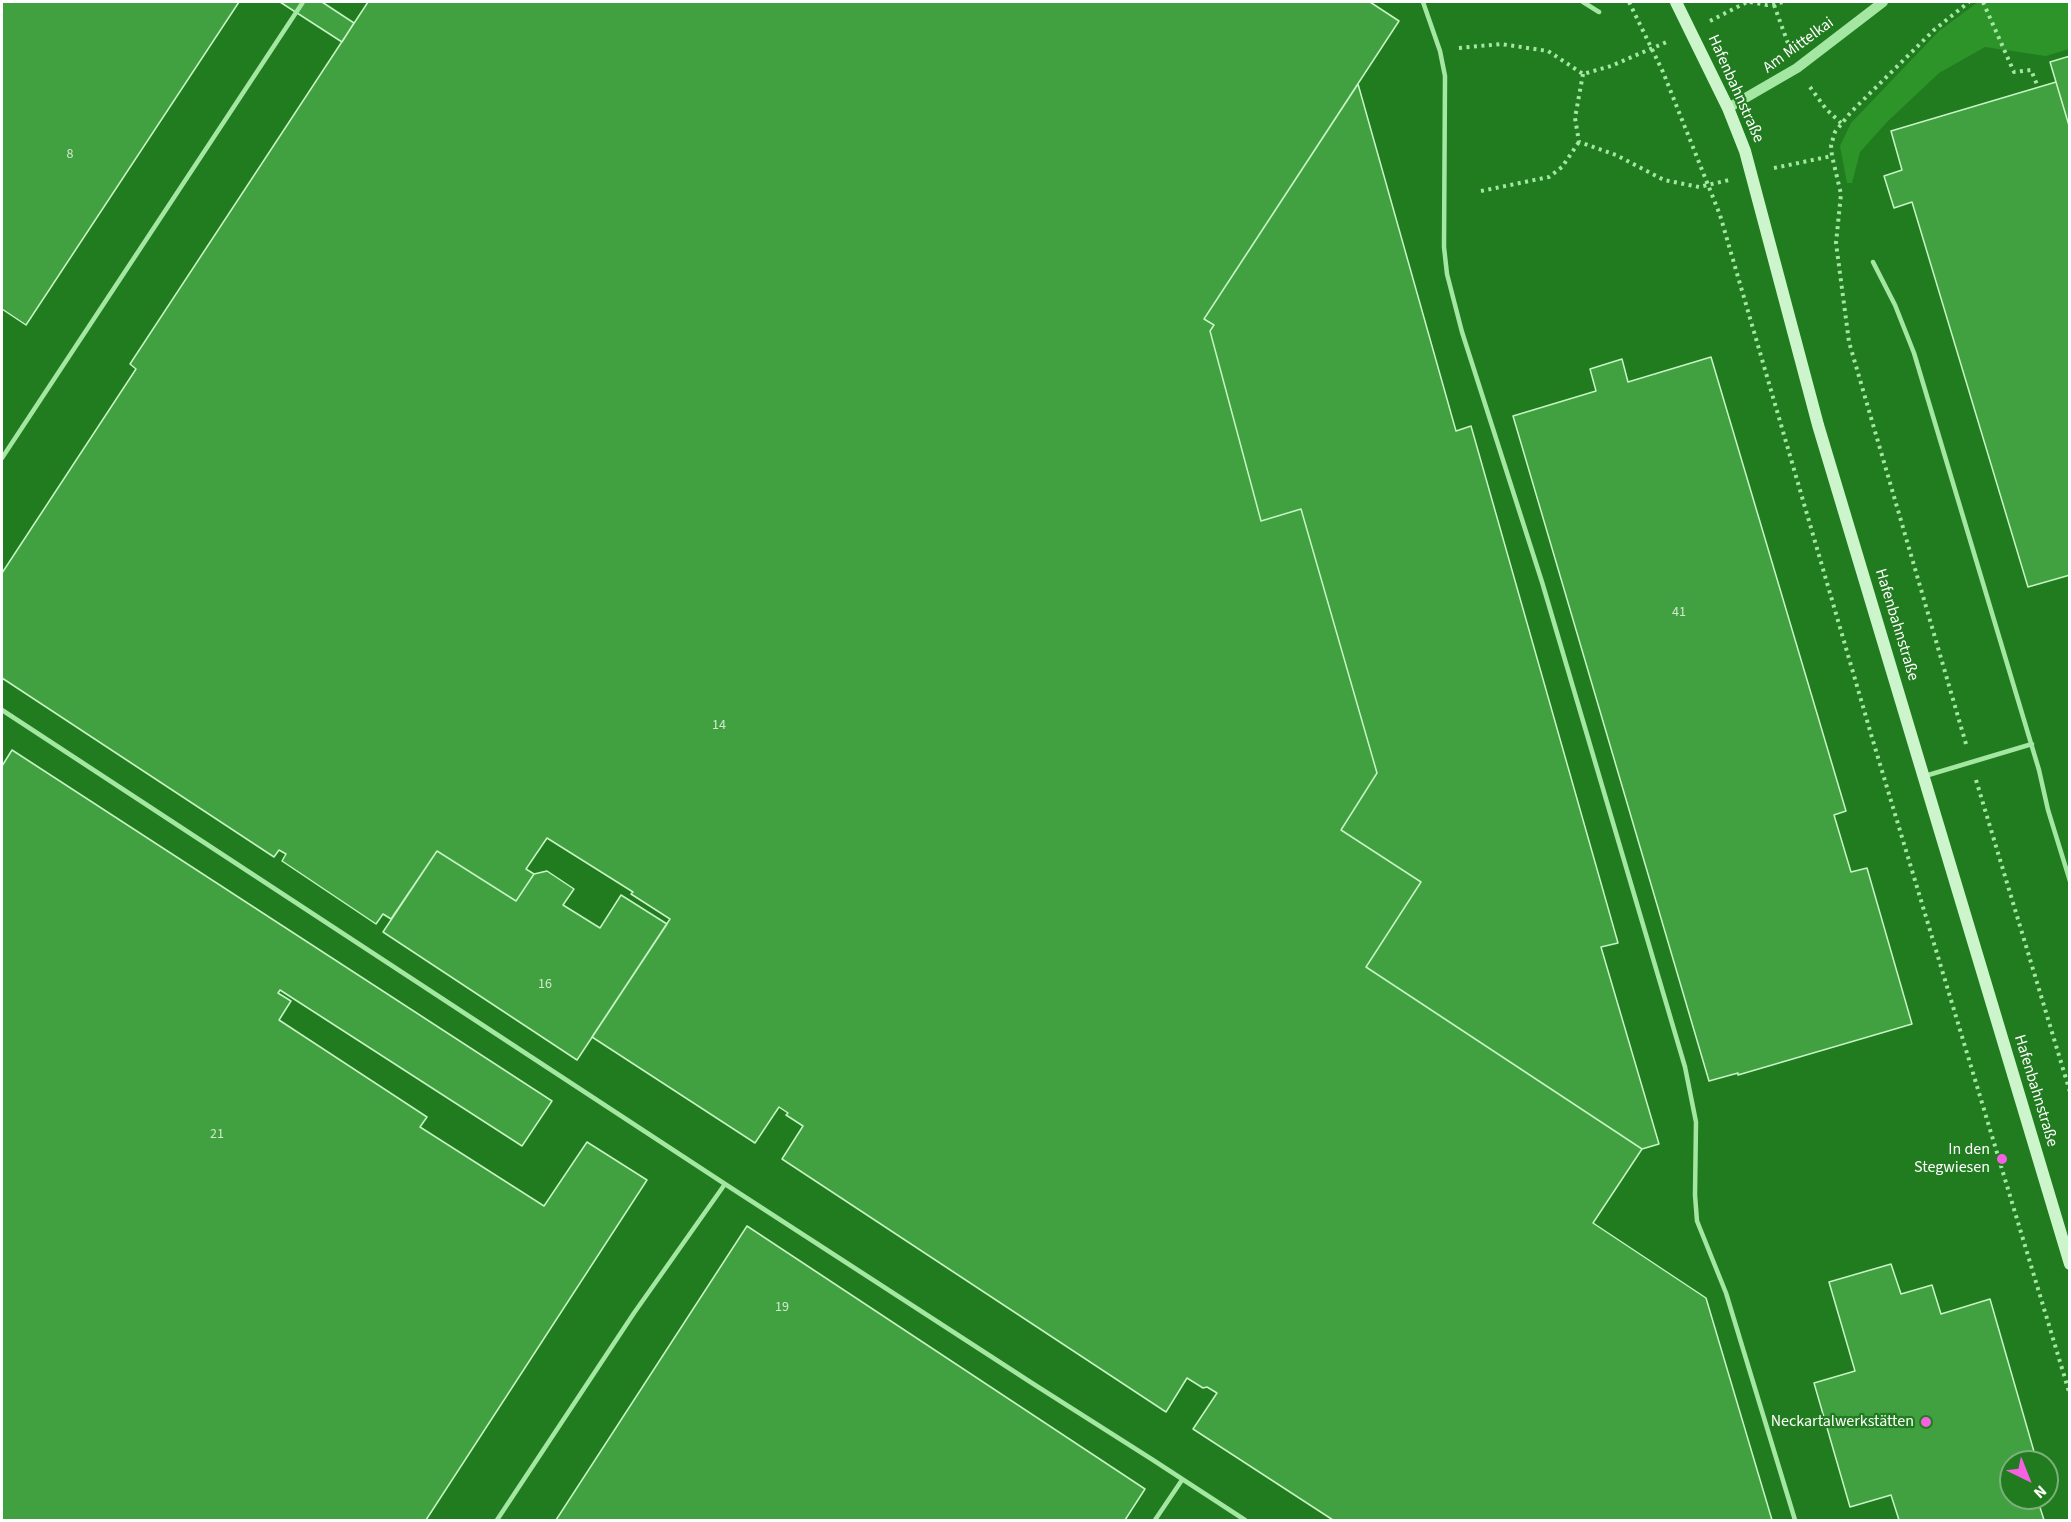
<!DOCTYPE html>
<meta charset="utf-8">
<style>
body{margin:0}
#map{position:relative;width:2071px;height:1522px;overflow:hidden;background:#217c1f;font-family:"Source Sans 3",sans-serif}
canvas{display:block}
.frame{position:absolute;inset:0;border:3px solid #fff;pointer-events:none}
.north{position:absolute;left:1999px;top:1450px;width:60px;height:60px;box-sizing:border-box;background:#217c1f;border:2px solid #7ab079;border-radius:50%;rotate:137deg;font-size:16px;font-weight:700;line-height:24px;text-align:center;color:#fff}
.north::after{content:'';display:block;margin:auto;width:21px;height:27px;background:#f462e1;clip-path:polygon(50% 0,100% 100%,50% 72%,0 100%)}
</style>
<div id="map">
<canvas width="2071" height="1522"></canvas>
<div class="frame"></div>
<div class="north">N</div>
</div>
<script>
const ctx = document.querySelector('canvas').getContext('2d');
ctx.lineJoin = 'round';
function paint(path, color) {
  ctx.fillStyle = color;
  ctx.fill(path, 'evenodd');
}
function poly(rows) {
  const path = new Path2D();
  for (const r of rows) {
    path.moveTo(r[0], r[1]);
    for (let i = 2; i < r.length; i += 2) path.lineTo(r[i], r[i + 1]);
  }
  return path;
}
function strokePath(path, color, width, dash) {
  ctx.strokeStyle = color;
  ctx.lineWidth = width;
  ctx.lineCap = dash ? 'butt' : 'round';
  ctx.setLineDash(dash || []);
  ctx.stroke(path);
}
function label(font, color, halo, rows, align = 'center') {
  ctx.font = font + ' "Source Sans 3",sans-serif';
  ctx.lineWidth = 4.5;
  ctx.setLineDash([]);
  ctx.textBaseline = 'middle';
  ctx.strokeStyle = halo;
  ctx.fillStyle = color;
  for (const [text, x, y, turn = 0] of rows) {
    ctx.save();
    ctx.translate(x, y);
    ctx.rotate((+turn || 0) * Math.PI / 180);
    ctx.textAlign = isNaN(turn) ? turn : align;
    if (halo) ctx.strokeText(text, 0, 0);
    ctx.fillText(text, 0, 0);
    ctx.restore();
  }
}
paint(poly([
 [1978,2,2069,2,2069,49,2046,56,1985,47,1939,73,1887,122,1860,152,1852,183,1847,183,1840,146,1851,123,1939,31]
]), '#2c9429');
const building = poly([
 [2,2,239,2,26,325,2,309,2,2],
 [280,2,322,2,354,23,342,42,280,2],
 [368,2,1370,2,1399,21,1204,319,1214,325,1210,331,1261,521,1301,509,1377,773,1341,830,1421,882,1366,967,1642,1149,1593,1223,1706,1298,1772,1520,1333,1520,1193,1429,1217,1393,1207,1387,1203,1388,1187,1378,1166,1412,782,1159,803,1126,786,1115,788,1113,779,1107,755,1143,592,1037,670,919,631,894,633,892,547,838,526,869,534,874,516,901,437,851,391,919,383,914,376,924,282,861,286,854,279,850,274,857,2,678,2,573,136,369,130,364,368,2],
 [2070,56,2070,129,2050,62,2070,56],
 [2056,82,2070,129,2070,575,2028,587,1912,202,1894,208,1884,176,1902,170,1891,131,2056,82],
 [1358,84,1456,431,1471,426,1618,943,1601,947,1659,1144,1642,1149,1366,967,1421,882,1341,830,1377,773,1301,509,1261,521,1210,331,1214,325,1204,319,1358,84],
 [1711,357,1846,811,1834,815,1851,872,1867,868,1912,1024,1738,1075,1738,1073,1709,1081,1513,416,1596,391,1590,369,1622,359,1628,382,1711,357],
 [12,750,552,1101,522,1146,280,990,278,993,291,1001,279,1020,427,1117,420,1127,544,1206,587,1142,647,1180,426,1520,2,1520,2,766,12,750],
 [437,851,516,901,534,874,547,871,574,889,563,905,600,928,621,895,667,924,577,1060,383,932,437,851],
 [747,1226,1145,1489,1125,1520,556,1520,747,1226],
 [1891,1264,1901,1294,1932,1285,1941,1314,1990,1299,2037,1462,2011,1462,2011,1498,2037,1498,2044,1520,1899,1520,1891,1495,1850,1507,1814,1383,1855,1371,1829,1282,1891,1264]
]);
paint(building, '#41a140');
strokePath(building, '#c7f5c5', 1.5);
strokePath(poly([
 [1629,2,1663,72,1720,215,1873,741,2070,1395],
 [1750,2,1767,5,1784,2],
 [1983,2,2014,72,2031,70,2038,87],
 [1774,5,1789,46],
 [1710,21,1747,2],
 [1459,48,1501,44,1548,51,1583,74,1611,66,1669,41],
 [1583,74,1575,118,1579,142,1616,155,1664,180,1699,187,1729,180],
 [1810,87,1826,109,1841,123],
 [1774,168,1832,156],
 [1481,191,1549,177,1562,167,1579,142],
 [1966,744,1849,342,1836,243,1841,194,1832,156,1831,145,1835,132,1851,112,1934,30,1969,2],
 [1976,780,2070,1092]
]), '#a4e7a2', 4, [3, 4.5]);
strokePath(poly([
 [1423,2,1440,51,1445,76,1444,247,1447,274,1462,332,1542,582,1685,1067,1696,1122,1695,1195,1697,1221,1726,1293,1795,1520],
 [1583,2,1599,12],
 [1873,262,1895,305,1914,353,2039,770,2048,810,2070,881],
 [2,458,303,2],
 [2,710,725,1184,1035,1385,1153,1460,1245,1520],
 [1925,776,2032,744],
 [497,1520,634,1313,725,1184],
 [1155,1520,1182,1480]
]), '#a4e7a2', 4.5);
strokePath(poly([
 [1728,108,1797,68,1883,2]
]), '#a4e7a2', 10);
strokePath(poly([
 [1676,2,1728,108,1745,151,1818,425,2070,1264]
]), '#cdf5cc', 12);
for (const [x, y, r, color] of [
 [2002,1159,6,"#f462e1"],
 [1926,1422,6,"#f462e1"]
]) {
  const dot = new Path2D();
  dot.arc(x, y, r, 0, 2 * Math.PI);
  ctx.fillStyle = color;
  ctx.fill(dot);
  strokePath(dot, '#217c1f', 2);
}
label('14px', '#d0e8cf', null, [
 ["8",70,155],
 ["41",1679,613],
 ["14",719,726],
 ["16",545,985],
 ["21",217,1135],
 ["19",782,1308]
]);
label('16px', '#fff', '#217c1f', [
 ["Am Mittelkai",1799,46,-36],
 ["Hafenbahnstraße",1735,89,66],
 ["Hafenbahnstraße",1896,625,73],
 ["Hafenbahnstraße",2035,1091,73]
]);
label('16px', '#fff', '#217c1f', [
 ["In den",1990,1150],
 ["Stegwiesen",1990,1168],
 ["Neckartalwerkstätten",1914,1422]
], 'right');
</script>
